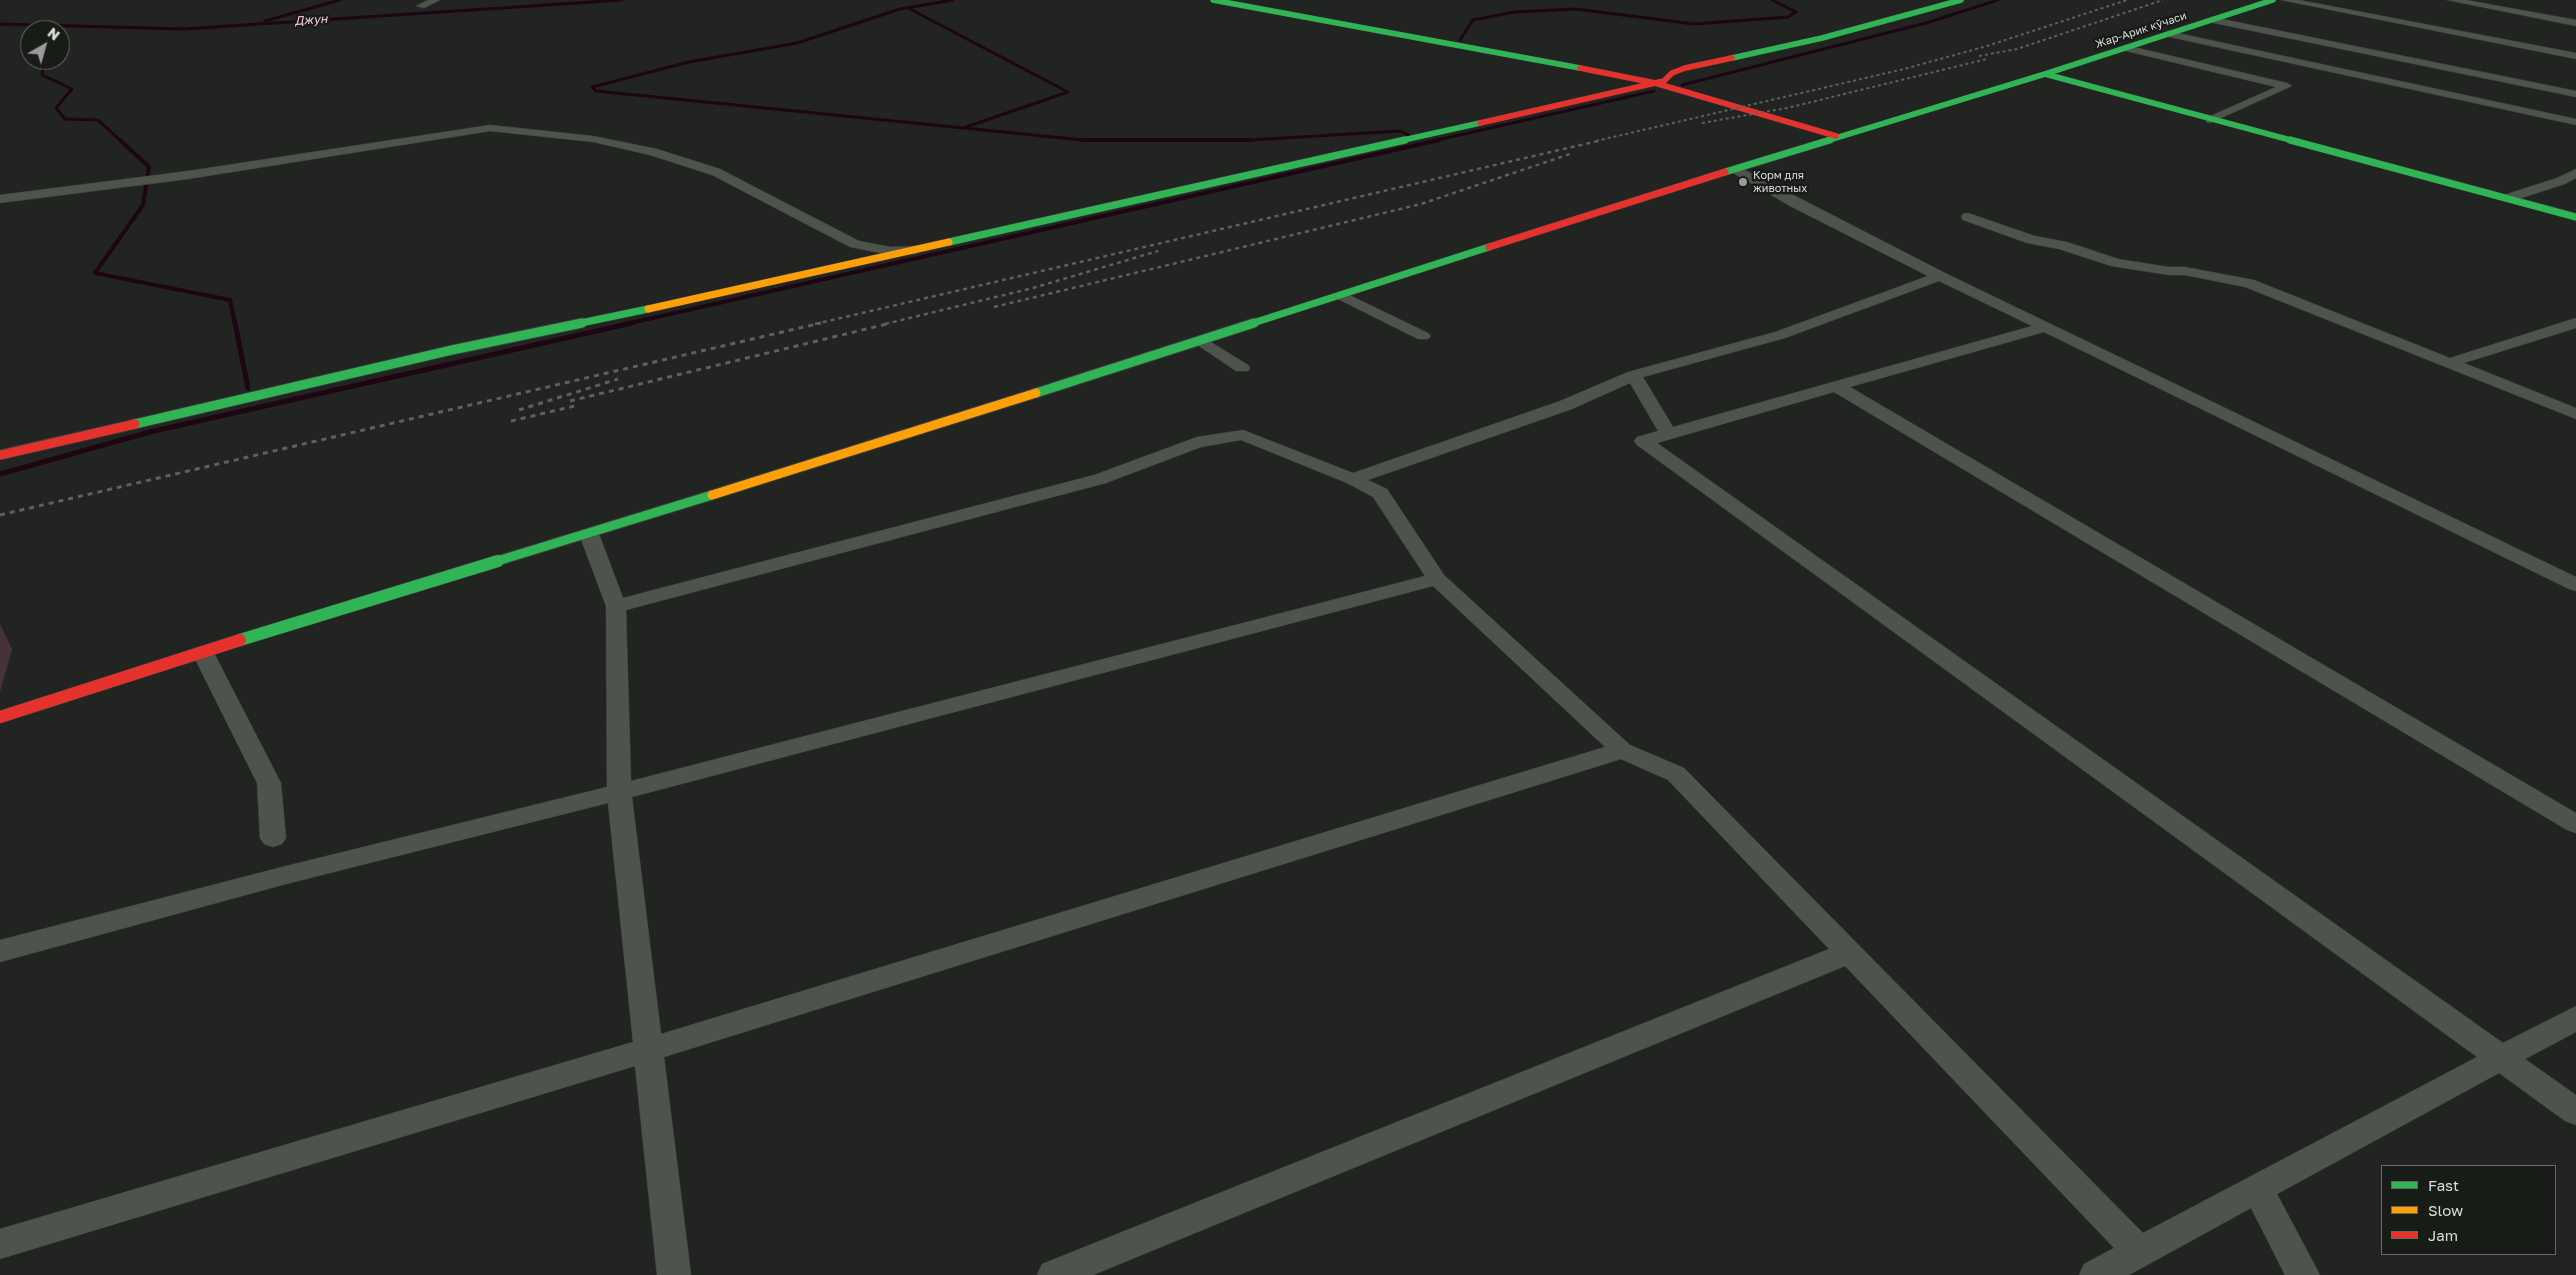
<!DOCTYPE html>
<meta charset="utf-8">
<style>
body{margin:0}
#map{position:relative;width:2576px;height:1275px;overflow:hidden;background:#222422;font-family:"Golos Text",sans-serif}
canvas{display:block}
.legend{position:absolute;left:2381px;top:1165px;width:175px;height:90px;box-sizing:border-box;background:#181c17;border:1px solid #666965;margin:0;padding:6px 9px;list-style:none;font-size:15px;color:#daddd9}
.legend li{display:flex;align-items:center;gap:10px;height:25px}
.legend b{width:25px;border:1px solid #666965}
.north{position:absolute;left:20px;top:20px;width:50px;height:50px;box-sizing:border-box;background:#181c17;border:1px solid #666965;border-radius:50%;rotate:38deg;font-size:14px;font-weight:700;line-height:20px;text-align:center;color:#daddd9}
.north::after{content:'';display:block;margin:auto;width:18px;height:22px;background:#9a9c99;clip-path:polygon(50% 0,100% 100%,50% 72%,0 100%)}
</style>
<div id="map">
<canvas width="2576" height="1275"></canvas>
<ul class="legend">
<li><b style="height:6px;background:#30b455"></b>Fast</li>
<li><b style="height:6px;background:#ff9f0a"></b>Slow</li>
<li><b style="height:6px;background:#e5322d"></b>Jam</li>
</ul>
<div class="north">N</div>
</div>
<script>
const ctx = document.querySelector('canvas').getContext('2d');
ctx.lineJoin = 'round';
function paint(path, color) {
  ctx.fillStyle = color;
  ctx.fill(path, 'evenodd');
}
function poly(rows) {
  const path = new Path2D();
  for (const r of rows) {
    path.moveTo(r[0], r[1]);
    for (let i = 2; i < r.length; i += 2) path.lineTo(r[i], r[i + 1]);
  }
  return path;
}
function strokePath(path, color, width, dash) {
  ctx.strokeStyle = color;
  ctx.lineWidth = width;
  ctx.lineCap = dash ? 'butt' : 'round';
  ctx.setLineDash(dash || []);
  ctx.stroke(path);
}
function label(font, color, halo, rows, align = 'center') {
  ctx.font = font + ' "Golos Text",sans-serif';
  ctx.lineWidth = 5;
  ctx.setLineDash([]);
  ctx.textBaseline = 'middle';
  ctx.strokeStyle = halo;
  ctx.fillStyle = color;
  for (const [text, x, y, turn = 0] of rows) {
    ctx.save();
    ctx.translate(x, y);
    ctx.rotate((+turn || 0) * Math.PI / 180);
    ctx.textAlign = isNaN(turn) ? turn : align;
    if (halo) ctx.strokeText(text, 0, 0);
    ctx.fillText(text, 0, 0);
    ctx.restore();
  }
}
paint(poly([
 [0,624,12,649,0,692]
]), '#47323b');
strokePath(poly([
 [953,0,900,9,797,43,689,62,592,87,596,91,1083,140,1250,140,1400,131,1415,138],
 [908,8,1068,92,966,127],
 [265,21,340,0],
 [0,24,184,29,622,0],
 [1460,40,1473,20,1514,12,1576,9,1694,24,1788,17,1796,12,1772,0],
 [44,60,42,75,72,89,56,108,65,119,98,120,121,141],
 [1682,85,1926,23,1998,0],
 [1433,141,1654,91]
]), '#1d0612', 3);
strokePath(poly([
 [120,140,149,167,143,205,95,273,230,300,235,324],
 [1082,140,1252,140],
 [626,324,1439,140]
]), '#1d0612', 4);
strokePath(poly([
 [235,323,248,388],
 [0,474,150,432,632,323]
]), '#1d0612', 5);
const street = poly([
 [428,0,440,0,424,8,416,6,428,0],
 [2281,0,2299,0,2576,53,2576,59,2281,0],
 [2447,0,2466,0,2576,20,2576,26,2447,0],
 [2212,17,2576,91,2576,97,2209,22,2209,18,2212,17],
 [2168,31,2576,119,2576,125,2165,36,2163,34,2168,31],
 [2125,45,2287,83,2292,86,2210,123,2206,122,2206,118,2276,87,2122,50,2120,48,2125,45],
 [490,125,593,136,657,149,720,169,859,241,891,247,916,246,923,250,916,254,891,255,850,247,712,175,650,155,593,142,490,131,188,179,0,203,0,195,188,171,490,125],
 [1737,166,1945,273,2576,577,2576,591,2569,589,2044,332,1850,387,2576,813,2576,833,2567,830,1834,392,1657,443,2503,1043,2576,1006,2576,1032,2525,1059,2576,1095,2576,1125,2565,1121,2499,1073,2277,1194,2320,1275,2285,1275,2251,1208,2129,1275,2079,1275,2084,1264,2114,1248,1845,966,1093,1275,1037,1275,1042,1264,1829,949,1668,780,1621,759,664,1057,691,1275,657,1275,635,1066,0,1259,0,1229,633,1042,608,803,286,884,0,962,0,940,286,866,607,787,606,606,579,534,582,530,596,530,599,534,623,598,1094,475,1197,437,1243,430,1353,473,1560,401,1628,372,1775,332,1928,276,1790,206,1733,173,1731,170,1737,166],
 [1939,281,2032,326,1673,427,1643,377,1785,338,1939,281],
 [1630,383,1658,431,1637,437,1634,441,1637,445,2477,1057,2143,1233,1684,768,1630,745,1444,575,1387,489,1368,480,1572,409,1630,383],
 [1241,440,1347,483,1373,497,1425,576,631,781,626,610,1106,483,1201,447,1241,440],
 [1433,586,1605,747,661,1034,632,797,1433,586],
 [2576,169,2576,178,2565,184,2509,202,2503,198,2504,195,2557,178,2576,169],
 [1968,213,2035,236,2067,242,2118,259,2169,267,2185,267,2254,280,2450,358,2576,318,2576,328,2464,363,2576,408,2576,419,2245,287,2185,275,2169,275,2111,266,2059,249,2027,243,1963,220,1961,217,1963,214,1968,213],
 [1343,292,1428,333,1431,336,1428,339,1418,339,1338,299,1336,296,1338,293,1343,292],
 [1201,336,1248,365,1250,368,1248,371,1236,371,1196,344,1193,341,1201,336],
 [203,646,211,648,214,653,281,783,286,838,282,844,273,847,264,844,260,838,257,783,192,653,195,648,203,646]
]);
const fastFar3 = poly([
 [1213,0,1580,68],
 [1732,58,1822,38,1961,0],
 [2045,74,2294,141],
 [1399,141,1480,123],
 [1826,141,2045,74,2273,0]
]);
const fastFar2 = poly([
 [2290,140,2576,217],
 [1725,172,1830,140],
 [949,242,1405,140],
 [576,324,648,309],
 [1250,324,1489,247]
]);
const fastFar1 = poly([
 [1036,393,1254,323],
 [135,424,452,350,582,323],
 [494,562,712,495]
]);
const fast = poly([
 [240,640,498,561]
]);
const slowFar1 = poly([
 [648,309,949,242]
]);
const slow = poly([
 [712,495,1036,393]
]);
const jamFar3 = poly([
 [1580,68,1655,83,1836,136],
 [1480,123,1664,81,1672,73,1685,68,1732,58]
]);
const jamFar2 = poly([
 [1489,247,1725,172]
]);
const jamFar1 = poly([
 [0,455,135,424]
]);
const jam = poly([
 [0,717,240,640]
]);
strokePath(street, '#3c3e3c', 1);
strokePath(fastFar3, '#3c3e3c', 6);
strokePath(fastFar2, '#3c3e3c', 8);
strokePath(fastFar1, '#3c3e3c', 11);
strokePath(fast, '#3c3e3c', 13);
strokePath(slowFar1, '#3c3e3c', 8);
strokePath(slow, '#3c3e3c', 11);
strokePath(jamFar3, '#3c3e3c', 6);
strokePath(jamFar2, '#3c3e3c', 8);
strokePath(jamFar1, '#3c3e3c', 11);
strokePath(jam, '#3c3e3c', 13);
paint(street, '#4d544c');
strokePath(fastFar3, '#30b455', 5.5);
strokePath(fastFar2, '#30b455', 7);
strokePath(fastFar1, '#30b455', 9);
strokePath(fast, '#30b455', 12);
strokePath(slowFar1, '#ff9f0a', 7);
strokePath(slow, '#ff9f0a', 9);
strokePath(jamFar3, '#e5322d', 5.5);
strokePath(jamFar2, '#e5322d', 7);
strokePath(jamFar1, '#e5322d', 9);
strokePath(jam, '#e5322d', 12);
strokePath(poly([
 [1979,56,2017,49,2163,0],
 [1702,123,1787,108,1987,59],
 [1596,141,1904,69,1987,46,2127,0]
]), '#5d605c', 2, [3, 3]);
strokePath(poly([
 [994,307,1421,204,1573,153],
 [815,324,1602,140],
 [885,324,1033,288,1158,251]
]), '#5d605c', 2.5, [4, 4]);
strokePath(poly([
 [570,401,891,323],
 [519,410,618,379],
 [511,421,579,405],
 [0,515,821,323]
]), '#5d605c', 3, [5, 5]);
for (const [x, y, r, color] of [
 [1743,182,5,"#9a9c99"]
]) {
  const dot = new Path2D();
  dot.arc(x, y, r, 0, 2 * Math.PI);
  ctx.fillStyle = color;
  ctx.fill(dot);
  strokePath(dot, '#181c17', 2);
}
label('11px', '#daddd9', '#181c17', [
 ["Жар-Арик кўчаси",2141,30,-18]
]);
label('11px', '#daddd9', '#181c17', [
 ["Корм для",1753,176],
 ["животных",1753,189]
], 'left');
label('italic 12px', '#fdc9de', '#181c17', [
 ["Джун",311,20,-4]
]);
</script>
